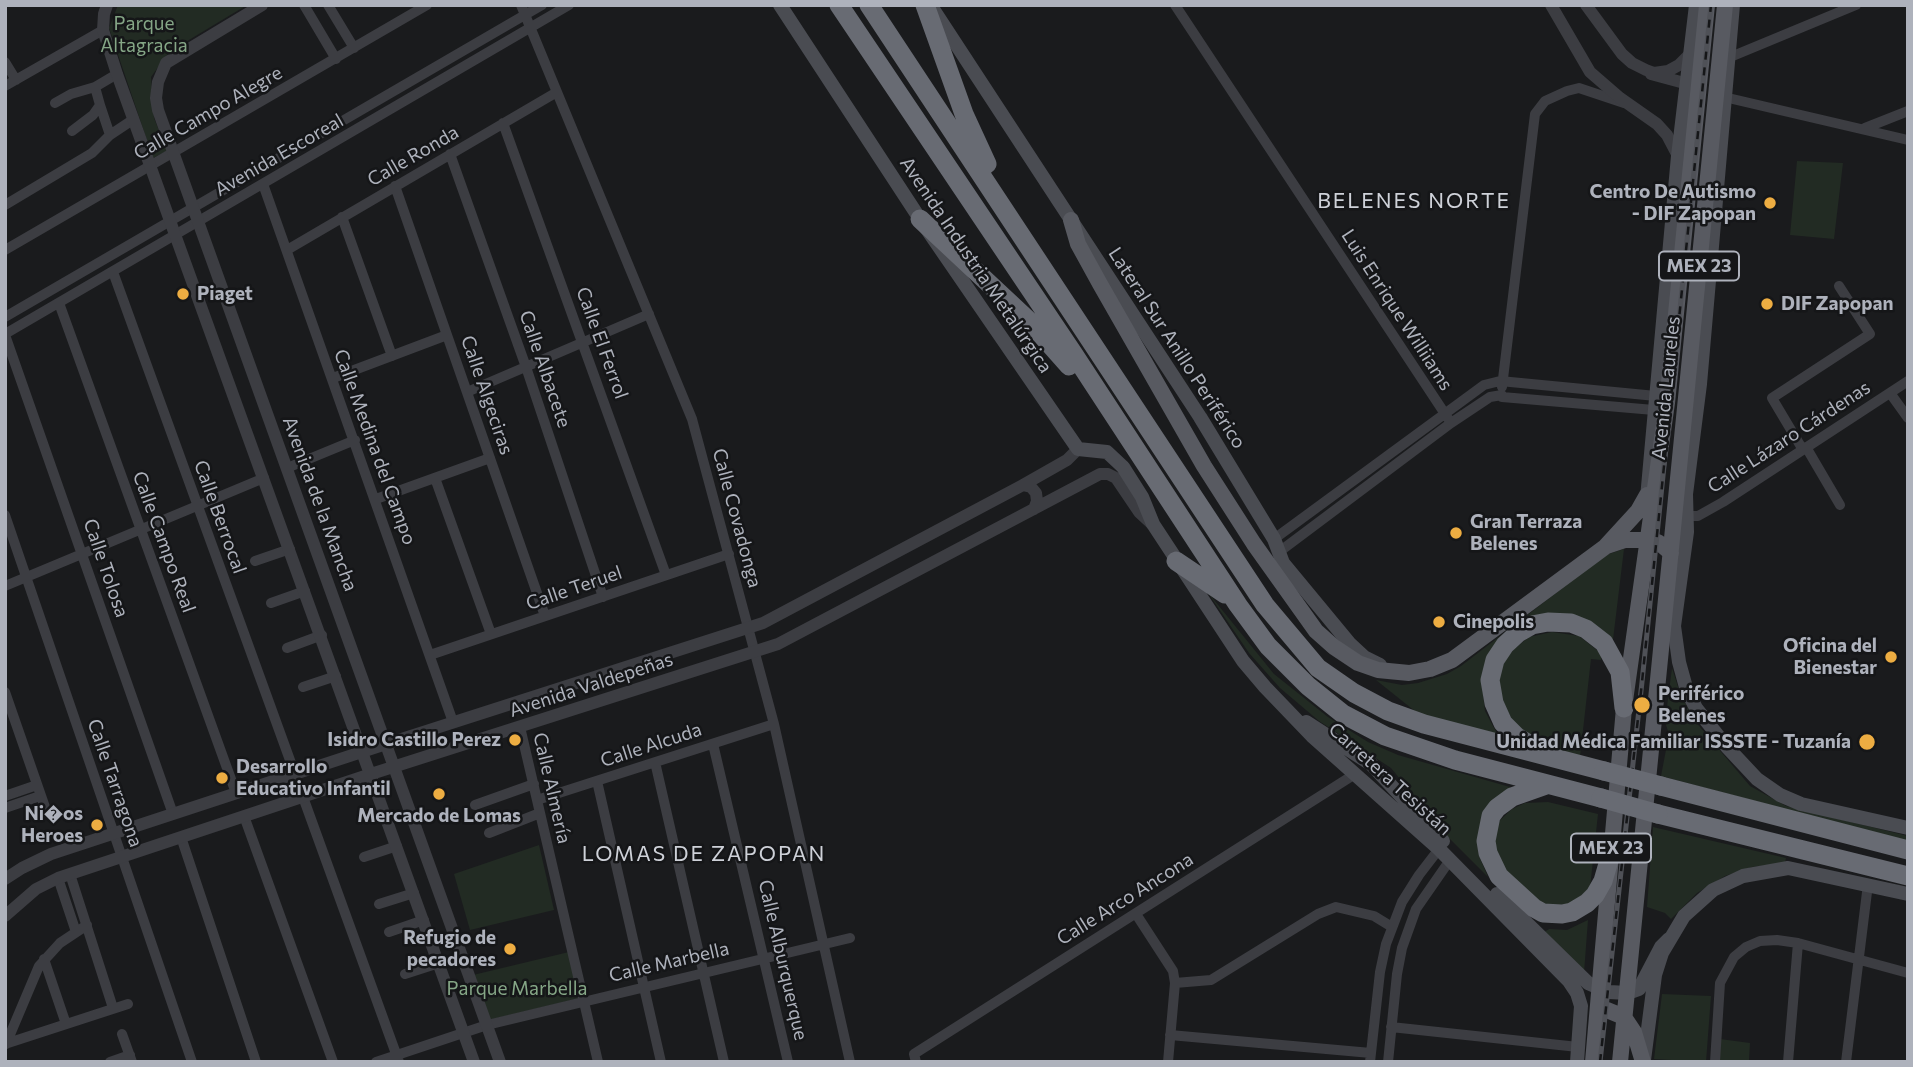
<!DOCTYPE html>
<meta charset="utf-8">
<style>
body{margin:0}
#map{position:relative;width:1913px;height:1067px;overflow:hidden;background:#1a1b1d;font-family:Commissioner,sans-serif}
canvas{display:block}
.frame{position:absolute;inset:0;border:7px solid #aeb2bc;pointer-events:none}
</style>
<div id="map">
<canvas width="1913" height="1067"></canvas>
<div class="frame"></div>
</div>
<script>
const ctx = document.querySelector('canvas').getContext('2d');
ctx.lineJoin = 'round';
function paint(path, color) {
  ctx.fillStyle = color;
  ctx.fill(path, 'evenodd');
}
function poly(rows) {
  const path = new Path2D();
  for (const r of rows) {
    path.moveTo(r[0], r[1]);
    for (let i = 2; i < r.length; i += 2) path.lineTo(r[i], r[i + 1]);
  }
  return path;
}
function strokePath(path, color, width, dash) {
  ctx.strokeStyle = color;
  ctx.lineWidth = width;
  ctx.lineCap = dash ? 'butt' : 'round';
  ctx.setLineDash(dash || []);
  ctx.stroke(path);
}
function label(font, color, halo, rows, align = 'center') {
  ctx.font = font + ' Commissioner,sans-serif';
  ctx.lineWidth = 5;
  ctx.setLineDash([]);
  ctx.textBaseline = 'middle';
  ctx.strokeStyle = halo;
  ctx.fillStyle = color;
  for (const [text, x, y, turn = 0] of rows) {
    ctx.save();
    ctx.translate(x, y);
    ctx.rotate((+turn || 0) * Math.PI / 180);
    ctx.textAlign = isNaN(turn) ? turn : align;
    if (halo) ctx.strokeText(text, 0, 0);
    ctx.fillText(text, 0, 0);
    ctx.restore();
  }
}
paint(poly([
 [118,5,247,5,169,52,151,77,154,118,167,151,153,158,109,28],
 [1797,161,1843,163,1834,239,1790,235],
 [1624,549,1612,648,1542,618,1482,685,1485,711,1501,741,1421,716,1376,680,1402,685,1418,683,1447,674,1461,666,1590,567,1609,554],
 [1206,590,1274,674,1328,717,1368,742,1398,755,1510,787,1511,791,1479,856,1488,877,1446,835,1391,768,1319,721,1280,688,1249,653],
 [1552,632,1579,636,1602,654,1601,660,1591,659,1580,757,1538,744,1505,718,1498,675,1509,653,1529,637],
 [1672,668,1680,693,1694,720,1750,786,1786,806,1908,836,1908,842,1661,776,1669,734,1665,722],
 [1548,802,1598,814,1590,888,1571,904,1541,906,1501,872,1493,836,1496,824,1512,809,1525,803],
 [1653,827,1786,858,1785,863,1752,867,1725,876,1697,893,1671,919,1665,913,1647,907],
 [539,845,554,910,470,930,454,874],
 [1588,920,1584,973,1543,933,1549,929,1567,930],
 [569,952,581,998,489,1020,473,975],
 [1662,994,1711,996,1706,1062,1654,1059],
 [1720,1039,1750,1043,1749,1060,1763,1062,1719,1062]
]), '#222b23');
strokePath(poly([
 [304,5,336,59],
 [328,5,354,48],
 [521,5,692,419,774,724,850,1062],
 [1175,5,1451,423],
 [1728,58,1856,5],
 [5,62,16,80],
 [5,86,103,30],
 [1724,97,1908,140],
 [55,103,71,94,95,87,117,74],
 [100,105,110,135],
 [503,123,666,575],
 [1865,128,1908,111],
 [72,131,93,115,100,105,95,87],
 [450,154,526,367,603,597],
 [263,184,453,722],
 [395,186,545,616],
 [5,205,92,153,110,135,134,119],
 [342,217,392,356],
 [5,250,427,5],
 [287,250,557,92],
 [113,272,295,774],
 [59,303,236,793],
 [5,317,542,5],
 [5,334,569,5],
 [5,335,173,814],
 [333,378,447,335],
 [1502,387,1535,114,1545,101,1567,91,1579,88,1624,103],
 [467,392,649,314],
 [1890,393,1908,418],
 [1806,447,1840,505],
 [1803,450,1772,398,1870,334,1839,286],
 [287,468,355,440],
 [435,478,491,634],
 [376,499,490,458],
 [5,515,192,1062],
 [1687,516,1698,516,1723,502,1908,381],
 [1274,539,1484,385,1500,381,1656,396],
 [1279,552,1451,423,1490,397,1502,395,1502,397,1654,410],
 [255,561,290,549],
 [5,586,264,478],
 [271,603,305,591],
 [287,648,322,635],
 [430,655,729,554],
 [303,687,336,676],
 [5,692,47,813],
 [520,727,598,1062],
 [713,744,788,1062],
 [655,762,724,1062],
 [597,781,661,1062],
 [5,796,37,785],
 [303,797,399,1062],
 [537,800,774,724],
 [475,805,534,784],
 [5,808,40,796],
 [244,816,333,1062],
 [489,833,540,813],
 [181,837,256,1062],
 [364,857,397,846],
 [70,874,113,1008],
 [58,878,76,932],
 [379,904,414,893],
 [1136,914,1173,971,1175,983,1168,1062],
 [389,932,424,920],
 [44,959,66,1024],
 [405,974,439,963],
 [1175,983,1211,980,1318,914,1336,907,1374,916,1392,927],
 [1391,1027,1578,1047],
 [122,1034,132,1062],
 [1170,1035,1371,1053],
 [5,1044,128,1004],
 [6,1044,39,966,60,943,87,925],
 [110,1062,130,1055],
 [376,1062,487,1025,850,938],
 [916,1062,914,1054,1355,774],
 [1370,1062,1380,972,1386,944,1402,902,1419,875,1439,849],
 [1388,1062,1397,974,1402,948,1416,909,1450,860],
 [1715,1062,1720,983,1734,957,1746,947,1760,941,1777,940,1798,943,1908,973],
 [1788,1062,1798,943],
 [1846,1062,1868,884]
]), '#3c3d42', 10);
strokePath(poly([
 [107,5,104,14,103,30,117,74,474,1062],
 [262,5,166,63,158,82,156,98,158,110,500,1062],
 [1551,5,1590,72,1620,98,1657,124,1667,135,1678,156],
 [1586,5,1622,54,1632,63,1646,70,1654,73,1668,71,1679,65,1691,53],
 [1651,74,1688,84],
 [1023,485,1031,487,1036,493,1037,501,1034,509],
 [5,879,22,868,51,854,386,744,763,623,1023,485,1067,460,1078,449],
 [5,916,36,889,58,878,371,774,778,644,1100,474,1108,474,1116,478,1139,512,1152,524]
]), '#3c3d42', 12);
strokePath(poly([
 [780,5,920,219,1078,449,1107,452,1123,467,1142,497,1153,524,1243,661,1265,687,1312,736,1439,849,1569,981,1577,993,1581,1006,1577,1062],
 [1733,5,1700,384,1686,494,1687,532,1674,626,1679,662,1687,691,1696,708,1727,747,1757,779,1780,795,1801,804,1908,828],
 [931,6,1200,417,1274,539,1283,563,1350,644,1364,657,1380,665],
 [1647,498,1678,156,1696,5],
 [1306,722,1371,764,1443,841],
 [1497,894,1588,983,1609,992,1628,993,1639,989,1661,947,1669,939],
 [1644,1060,1655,975,1662,953,1684,916,1713,890,1743,876,1788,868,1908,894]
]), '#4a4c52', 14);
strokePath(poly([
 [1071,220,1078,244,1100,284,1204,466,1254,544,1316,631,1334,647,1358,663,1378,670,1409,673,1430,669,1452,660,1605,547,1638,511,1647,495],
 [1607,546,1625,540,1647,540,1658,542,1671,553],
 [1598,1009,1607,1010,1624,1017,1634,1032,1643,1062],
 [1593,1062,1624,708,1667,403,1707,5],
 [1620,1062,1725,5]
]), '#585a61', 16);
strokePath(poly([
 [839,5,1073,353,1238,605,1268,646,1308,686,1343,714,1385,736,1455,760,1601,798],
 [869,5,1265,605,1318,668,1354,693,1388,711,1424,724,1604,771],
 [925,5,964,114,987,164],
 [920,219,1029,321,1069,366],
 [1176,561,1225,594],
 [1537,749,1517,737,1503,723,1494,703,1490,680,1495,660,1505,645,1518,633,1532,625,1548,622,1571,623,1586,629,1604,643,1620,672,1624,708],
 [1546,785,1512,797,1497,808,1491,816,1486,841,1488,853,1499,876,1534,908,1543,913,1562,914,1572,912,1587,903,1595,895,1603,881,1610,857],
 [1661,786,1908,850],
 [1658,814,1908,876]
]), '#686b73', 19);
const rail = poly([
 [1600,1062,1642,682,1711,5]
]);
strokePath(rail, '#4f5157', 5);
strokePath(rail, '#151618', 2.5, [8]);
strokePath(poly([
 [1604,771,1661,786],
 [1601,798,1658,814]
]), '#686b73', 19);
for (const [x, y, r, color] of [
 [1770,203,7,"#edad42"],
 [183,294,7,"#edad42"],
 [1767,304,7,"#edad42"],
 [1456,533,7,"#edad42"],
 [1439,622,7,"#edad42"],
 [1891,657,7,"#edad42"],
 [1642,705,9,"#edad42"],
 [515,740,7,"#edad42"],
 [1867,742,9,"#edad42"],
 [222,778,7,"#edad42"],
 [439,794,7,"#edad42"],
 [97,825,7,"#edad42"],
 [510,949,7,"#edad42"]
]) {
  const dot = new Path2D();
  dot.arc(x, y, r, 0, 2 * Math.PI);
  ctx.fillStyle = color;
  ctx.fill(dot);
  strokePath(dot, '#151618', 2.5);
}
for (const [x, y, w] of [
 [1699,266,80],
 [1611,848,80]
]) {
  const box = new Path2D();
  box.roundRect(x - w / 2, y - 14.5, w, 29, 5);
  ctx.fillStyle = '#151618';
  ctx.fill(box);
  strokePath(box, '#aeb2bc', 2);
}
label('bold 18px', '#aeb2bc', null, [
 ["MEX 23",1699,266],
 ["MEX 23",1611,848]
]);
label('19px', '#85a686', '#151618', [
 ["Parque",144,24],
 ["Altagracia",144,46],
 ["Parque Marbella",517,989]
]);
label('19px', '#aeb2bc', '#151618', [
 ["Calle Campo Alegre",208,113,-30],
 ["Avenida Escoreal",279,155,-30],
 ["Calle Ronda",413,156,-30],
 ["Avenida Industria Metalúrgica",976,265,56],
 ["Luis Enrique Williiams",1397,310,57],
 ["Calle El Ferrol",602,343,70],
 ["Lateral Sur Anillo Periférico",1177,348,57],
 ["Calle Albacete",545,369,71],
 ["Avenida Laureles",1666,388,-84],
 ["Calle Algeciras",487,395,71],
 ["Calle Lázaro Cárdenas",1789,437,-33],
 ["Calle Medina del Campo",375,447,70],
 ["Avenida de la Mancha",320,504,70],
 ["Calle Berrocal",220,517,70],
 ["Calle Covadonga",737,518,75],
 ["Calle Campo Real",164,542,70],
 ["Calle Tolosa",106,568,71],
 ["Calle Teruel",574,588,-19],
 ["Avenida Valdepeñas",591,685,-18],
 ["Calle Alcuda",651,745,-18],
 ["Carretera Tesistán",1390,779,42],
 ["Calle Tarragona",115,783,71],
 ["Calle Almería",552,788,77],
 ["Calle Arco Ancona",1125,899,-32],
 ["Calle Alburquerque",783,960,77],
 ["Calle Marbella",669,962,-13]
]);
label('bold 19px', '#aeb2bc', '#151618', [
 ["Centro De Autismo",1756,192],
 ["- DIF Zapopan",1756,214],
 ["Piaget",197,294,"left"],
 ["DIF Zapopan",1781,304,"left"],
 ["Gran Terraza",1470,522,"left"],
 ["Belenes",1470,544,"left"],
 ["Cinepolis",1453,622,"left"],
 ["Oficina del",1877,646],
 ["Bienestar",1877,668],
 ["Periférico",1658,694,"left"],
 ["Belenes",1658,716,"left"],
 ["Isidro Castillo Perez",501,740],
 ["Unidad Médica Familiar ISSSTE - Tuzanía",1851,742],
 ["Desarrollo",236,767,"left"],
 ["Educativo Infantil",236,789,"left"],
 ["Ni�os",83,814],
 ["Heroes",83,836],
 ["Mercado de Lomas",439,816,"center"],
 ["Refugio de",496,938],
 ["pecadores",496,960]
], 'right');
ctx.letterSpacing = '2px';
label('21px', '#ced1d8', '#151618', [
 ["BELENES NORTE",1414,201],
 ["LOMAS DE ZAPOPAN",704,854]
]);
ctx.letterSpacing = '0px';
</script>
